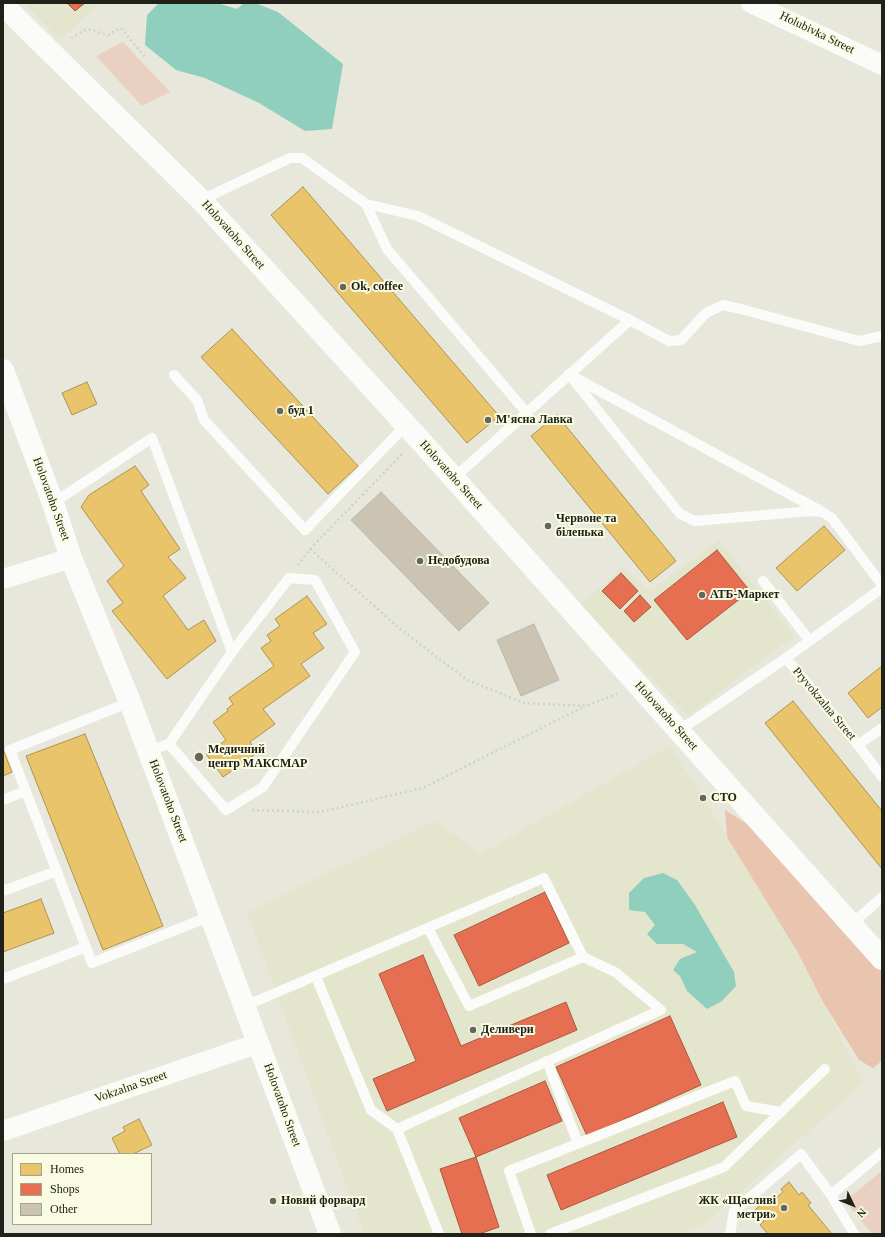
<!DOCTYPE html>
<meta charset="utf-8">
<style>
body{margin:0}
#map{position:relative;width:885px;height:1237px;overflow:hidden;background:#e7e8db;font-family:Georgia,serif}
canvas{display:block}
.frame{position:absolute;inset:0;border:4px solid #202118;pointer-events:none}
.legend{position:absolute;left:12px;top:1153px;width:140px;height:72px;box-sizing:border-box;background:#f9fbe2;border:1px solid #a2a491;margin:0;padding:5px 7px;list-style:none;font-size:12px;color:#202118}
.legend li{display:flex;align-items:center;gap:8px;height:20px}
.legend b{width:20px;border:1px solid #a2a491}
.north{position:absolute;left:833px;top:1185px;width:40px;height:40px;-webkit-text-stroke:3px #f9fbe2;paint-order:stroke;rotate:133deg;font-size:11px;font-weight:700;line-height:16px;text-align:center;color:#202118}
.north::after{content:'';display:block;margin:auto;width:14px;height:18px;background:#202118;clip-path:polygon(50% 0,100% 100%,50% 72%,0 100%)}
</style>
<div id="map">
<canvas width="885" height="1237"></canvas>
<div class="frame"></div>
<ul class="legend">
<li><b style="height:11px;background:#e9c46a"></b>Homes</li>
<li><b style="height:11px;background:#e76f51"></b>Shops</li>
<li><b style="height:11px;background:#ccc4b3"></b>Other</li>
</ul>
<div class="north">N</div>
</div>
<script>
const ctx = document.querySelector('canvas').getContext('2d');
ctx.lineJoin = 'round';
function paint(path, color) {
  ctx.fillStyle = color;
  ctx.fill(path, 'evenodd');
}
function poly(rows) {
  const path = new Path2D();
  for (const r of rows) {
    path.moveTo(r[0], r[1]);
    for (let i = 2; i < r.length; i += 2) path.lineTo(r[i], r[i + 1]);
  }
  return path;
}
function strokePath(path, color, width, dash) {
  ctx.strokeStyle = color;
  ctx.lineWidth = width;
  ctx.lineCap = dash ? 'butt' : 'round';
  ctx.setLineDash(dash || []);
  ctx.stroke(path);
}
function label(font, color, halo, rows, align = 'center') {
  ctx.font = font + ' Georgia,serif';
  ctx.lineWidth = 4;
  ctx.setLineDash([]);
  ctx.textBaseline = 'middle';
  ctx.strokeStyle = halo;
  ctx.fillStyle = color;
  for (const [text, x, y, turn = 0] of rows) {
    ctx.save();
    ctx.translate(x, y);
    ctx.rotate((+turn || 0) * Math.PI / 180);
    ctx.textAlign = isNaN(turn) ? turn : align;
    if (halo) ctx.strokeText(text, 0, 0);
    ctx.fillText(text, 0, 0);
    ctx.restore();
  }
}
paint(poly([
 [24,3,100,3,60,40],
 [719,540,794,636,688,716,580,605,623,567,650,591],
 [670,746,784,924,863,1083,706,1223,684,1234,364,1234,247,912,436,821,480,854]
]), '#e3e5cd');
paint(poly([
 [123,42,170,92,142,106,96,56],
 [882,1171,882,1234,872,1234,845,1201]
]), '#e9d0c1');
paint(poly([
 [725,810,752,827,882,968,882,1061,873,1068,859,1060,823,1002,797,951,727,837]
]), '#e9c4af');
paint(poly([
 [159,3,217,3,237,9,244,3,255,3,278,12,343,64,332,129,305,131,259,103,205,78,176,70,145,45,147,15],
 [663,873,677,880,695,905,734,972,736,986,722,1001,707,1009,687,991,680,976,673,970,680,959,697,952,683,944,657,944,647,934,655,925,645,912,629,910,629,893,644,878]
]), '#90cebe');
const homes = poly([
 [303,187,499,416,467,443,271,215,303,187],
 [232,329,358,466,328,494,201,357,232,329],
 [87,382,97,404,72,415,62,393,87,382],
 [557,415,676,561,650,582,531,436,557,415],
 [135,466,149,485,141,491,180,549,168,557,186,578,163,596,188,630,204,620,216,641,167,679,112,611,123,603,107,581,124,566,81,507,89,495,135,466],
 [824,526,845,550,797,591,776,568,824,526],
 [307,596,327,624,313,633,324,648,301,664,310,676,263,709,275,724,250,742,257,753,223,777,206,754,226,740,213,722,228,711,227,709,233,704,229,698,274,666,261,648,271,641,267,635,280,626,275,619,307,596],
 [882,666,882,707,868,718,848,693,882,666],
 [793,701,882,811,882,869,765,723,793,701],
 [85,734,163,926,103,950,26,756,85,734],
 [3,749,12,772,3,776,3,749],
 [41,899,54,933,3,952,3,913,41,899],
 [139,1119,152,1145,133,1154,120,1154,112,1138,125,1131,123,1127,139,1119],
 [789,1182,799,1195,802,1192,811,1203,808,1205,832,1234,768,1234,760,1225,764,1221,755,1210,765,1201,768,1205,783,1192,781,1189,789,1182]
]);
paint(homes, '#e9c46a');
strokePath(homes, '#ad9351', 1);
const shops = poly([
 [67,3,85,3,75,11,67,3],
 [717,550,750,591,687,640,654,600,717,550],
 [621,573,638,591,620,609,602,591,621,573],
 [640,595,651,607,634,622,624,611,640,595],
 [545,892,569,943,479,986,454,935,545,892],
 [423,955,461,1046,566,1002,577,1030,387,1111,373,1079,416,1061,379,974,423,955],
 [670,1016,701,1085,587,1136,556,1067,670,1016],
 [545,1081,562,1121,476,1157,459,1118,545,1081],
 [723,1102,737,1137,561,1210,547,1175,723,1102],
 [476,1157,499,1227,479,1234,462,1234,440,1169,476,1157]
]);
paint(shops, '#e76f51');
strokePath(shops, '#ab5840', 1);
const building = poly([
 [381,492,489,603,459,631,351,520,381,492],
 [534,624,559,680,521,696,497,640,534,624]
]);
paint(building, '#ccc4b3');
strokePath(building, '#bab8ae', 1);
strokePath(poly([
 [71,38,87,29,108,35,121,28,145,57],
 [310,549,399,628,467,680,524,703,586,706,619,693],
 [298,565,310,549,404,452],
 [252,810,320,812,423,788,585,706],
 [877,978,882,983]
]), '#d1d1cd', 2.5, [2, 3]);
strokePath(poly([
 [201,200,290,158,302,158,366,204,387,249,527,413],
 [366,204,418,216,630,320,669,341,681,340,706,313,723,305,741,309,859,341,882,336],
 [569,374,680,514,695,521,811,511,822,512,832,518,882,585],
 [174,375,197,400,204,420,305,530,406,425],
 [572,376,819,510],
 [454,478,630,320],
 [53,503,152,438,232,652,169,744,148,751],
 [763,581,810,641],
 [786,658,858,745,882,728],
 [130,702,10,750,92,963,211,916],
 [680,730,786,658,882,588],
 [169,744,226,810,263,787,355,652,315,580,289,578,232,652],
 [858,745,882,777],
 [3,800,26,791],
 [3,891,57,871],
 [852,924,882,897],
 [428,928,469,1006,583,957],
 [316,977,371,1110,397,1129,439,1234],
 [3,979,86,947],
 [245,1006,544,878,583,957,615,972,661,1010,397,1129],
 [547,1061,578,1144],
 [831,1195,882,1152],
 [531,1234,509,1171,735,1081,746,1106,781,1112],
 [550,1234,724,1167,825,1069],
 [730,1234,734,1211,801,1154,831,1195,854,1234]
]), '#fbfcfa', 10);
strokePath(poly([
 [751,3,882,65],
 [3,579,71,558],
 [3,1131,259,1043]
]), '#fbfcfa', 20);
strokePath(poly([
 [3,5,201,200,418,438,882,959],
 [3,370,53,503,71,558,130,702,330,1234]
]), '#fbfcfa', 22);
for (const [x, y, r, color] of [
 [343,287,4,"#66675c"],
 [280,411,4,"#66675c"],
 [488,420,4,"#66675c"],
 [548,526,4,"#66675c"],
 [420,561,4,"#66675c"],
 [702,595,4,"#66675c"],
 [199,757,5,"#66675c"],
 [703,798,4,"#66675c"],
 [473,1030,4,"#66675c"],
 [273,1201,4,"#66675c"],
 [784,1208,4,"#66675c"]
]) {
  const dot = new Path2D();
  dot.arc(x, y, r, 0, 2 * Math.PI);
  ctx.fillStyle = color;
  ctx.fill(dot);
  strokePath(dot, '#f9fbe2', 1.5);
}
label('12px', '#202118', '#f9fbe2', [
 ["Holubivka Street",817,33,26],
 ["Holovatoho Street",233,235,48],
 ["Holovatoho Street",451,475,48],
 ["Holovatoho Street",51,499,70],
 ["Pryvokzalna Street",824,704,50],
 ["Holovatoho Street",666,716,48],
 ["Holovatoho Street",168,801,69],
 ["Vokzalna Street",131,1087,-19],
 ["Holovatoho Street",282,1105,70]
]);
label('bold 12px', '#202118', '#f9fbe2', [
 ["Ok, coffee",351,287],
 ["буд 1",288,411],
 ["М'ясна Лавка",496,420],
 ["Червоне та",556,519],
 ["біленька",556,533],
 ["Недобудова",428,561],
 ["АТБ-Маркет",710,595],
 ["Медичний",208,750],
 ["центр МАКСМАР",208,764],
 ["СТО",711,798],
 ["Деливери",481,1030],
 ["Новий форвард",281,1201],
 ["ЖК «Щасливі",776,1201,"right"],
 ["метри»",776,1215,"right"]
], 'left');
</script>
